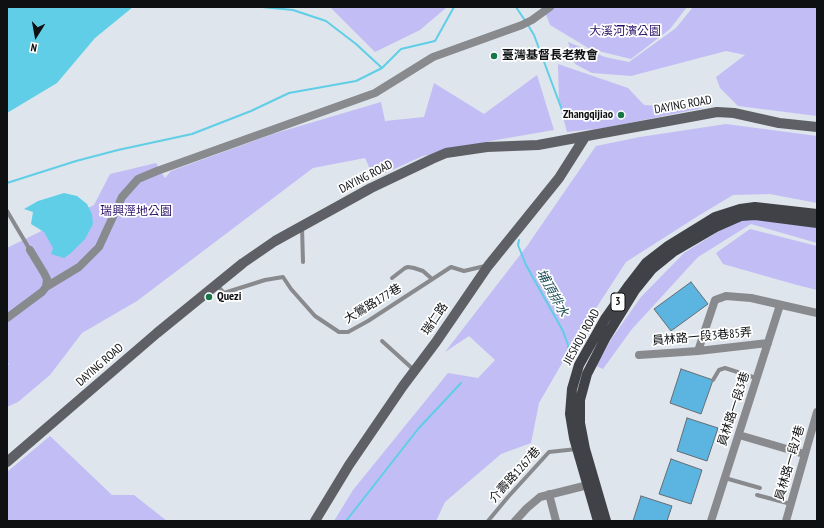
<!DOCTYPE html>
<meta charset="utf-8">
<style>
body{margin:0}
#map{position:relative;width:824px;height:528px;overflow:hidden;background:#dee5ec;font-family:"PT Sans Narrow",sans-serif}
canvas{display:block}
.frame{position:absolute;inset:0;border:8px solid #0e1012;pointer-events:none}
.north{position:absolute;left:16px;top:16px;width:40px;height:40px;-webkit-text-stroke:3px #fff;paint-order:stroke;rotate:191deg;font-size:11px;font-weight:700;line-height:16px;text-align:center;color:#0e1012}
.north::after{content:'';display:block;margin:auto;width:14px;height:18px;background:#0e1012;clip-path:polygon(50% 0,100% 100%,50% 72%,0 100%)}
</style>
<div id="map">
<canvas width="824" height="528"></canvas>
<div class="frame"></div>
<div class="north">N</div>
</div>
<script>
const ctx = document.querySelector('canvas').getContext('2d');
ctx.lineJoin = 'round';
function paint(path, color) {
  ctx.fillStyle = color;
  ctx.fill(path, 'evenodd');
}
function poly(rows) {
  const path = new Path2D();
  for (const r of rows) {
    path.moveTo(r[0], r[1]);
    for (let i = 2; i < r.length; i += 2) path.lineTo(r[i], r[i + 1]);
  }
  return path;
}
function strokePath(path, color, width, dash) {
  ctx.strokeStyle = color;
  ctx.lineWidth = width;
  ctx.lineCap = dash ? 'butt' : 'round';
  ctx.setLineDash(dash || []);
  ctx.stroke(path);
}
function label(font, color, halo, rows, align = 'center') {
  ctx.font = font + ' "PT Sans Narrow","Noto Sans TC",sans-serif';
  ctx.lineWidth = 3.5;
  ctx.setLineDash([]);
  ctx.textBaseline = 'middle';
  ctx.strokeStyle = halo;
  ctx.fillStyle = color;
  for (const [text, x, y, turn = 0] of rows) {
    ctx.save();
    ctx.translate(x, y);
    ctx.rotate((+turn || 0) * Math.PI / 180);
    ctx.textAlign = isNaN(turn) ? turn : align;
    if (halo) ctx.strokeText(text, 0, 0);
    ctx.fillText(text, 0, 0);
    ctx.restore();
  }
}
paint(poly([
 [330,7,447,7,420,30,375,52],
 [543,7,687,7,670,29,631,59,590,49,550,25],
 [693,7,817,7,817,116,738,106,720,88,716,77,745,55,726,51,631,76,592,73,575,64,568,42,605,57,629,62,676,28],
 [558,64,628,88,644,105,703,108,604,128,567,132,559,102],
 [537,75,554,130,496,140,423,156,374,178,365,158,313,168,137,301,82,333,50,375,18,402,7,407,7,366,9,364,7,362,7,248,94,205,110,174,156,163,165,178,171,171,273,134,381,102,385,121,424,117,434,83,484,114],
 [726,124,817,136,817,203,770,194,733,195,698,216,626,262,576,339,539,403,531,443,501,454,445,502,436,521,334,521,353,490,448,373,478,378,495,360,469,336,445,352,527,246,596,146,640,137],
 [748,216,817,226,817,243,751,224,698,257,632,329,603,369,596,366,612,338,641,297,684,253,737,220],
 [750,229,817,246,817,290,797,285,723,264,716,253],
 [50,436,112,495,134,495,167,521,7,521,7,472]
]), '#c2bdf5');
paint(poly([
 [7,7,133,7,95,38,57,83,7,113],
 [64,193,77,196,87,204,92,214,93,224,85,239,71,253,64,258,51,254,53,248,44,232,31,224,33,212,24,209,38,201]
]), '#5fcee6');
strokePath(poly([
 [262,7,293,10,326,21,356,44,382,68],
 [516,7,526,22],
 [528,25,534,35,562,110],
 [7,183,76,161,118,150,192,134,251,111,289,93,356,81,382,68,401,49,435,41,454,7],
 [519,240,518,245,526,265,563,331,568,345,568,356],
 [346,521,418,429,461,383]
]), '#5fcee6', 2);
const building = poly([
 [691,282,708,304,671,331,654,309,691,282],
 [681,369,713,380,701,414,670,403,681,369],
 [687,418,718,428,707,461,677,451,687,418],
 [671,459,702,470,691,504,659,494,671,459],
 [641,496,672,506,667,521,633,521,641,496]
]);
paint(building, '#5cb4e0');
strokePath(building, '#656d72', 1);
strokePath(poly([
 [7,211,30,250],
 [302,227,303,262],
 [392,278,405,268,408,267,414,268,423,271,432,279],
 [217,285,224,293,265,280,283,277,291,289,315,316,339,332,348,332,368,321,451,267,464,271,485,266],
 [382,341,414,370],
 [713,380,719,370,725,368,756,378],
 [725,478,760,488],
 [757,495,791,504],
 [488,521,508,497,549,452,577,449]
]), '#898a8e', 4);
strokePath(poly([
 [46,287,79,267,99,247,122,197,138,179,157,171,375,93,433,57,522,25,532,20,550,7],
 [7,318,42,292,46,287,47,279,44,273,30,250],
 [698,351,715,300,726,296,751,298,817,313],
 [639,355,698,351,768,343],
 [739,435,804,454],
 [549,494,556,521],
 [515,521,527,508,540,497,588,485],
 [711,521,780,305],
 [786,521,817,412]
]), '#898a8e', 8);
strokePath(poly([
 [7,462,157,333,243,263,275,241,371,188,432,159,446,153,487,147,538,145,717,112,734,113,779,123,817,127],
 [315,521,349,465,403,386,436,342,488,266,559,178,585,137]
]), '#5e6065', 10);
strokePath(poly([
 [598,521,574,438,570,414,572,389,579,365,605,319,629,285,646,263,668,246,715,217,740,209,755,207,817,214],
 [606,521,585,449,580,423,580,400,587,374,606,337,635,290,652,269,673,252,716,227,741,216,755,215,817,223]
]), '#404248', 10);
for (const [x, y, r, color] of [
 [494,56,4,"#18754a"],
 [621,115,4,"#18754a"],
 [209,297,4,"#18754a"]
]) {
  const dot = new Path2D();
  dot.arc(x, y, r, 0, 2 * Math.PI);
  ctx.fillStyle = color;
  ctx.fill(dot);
  strokePath(dot, '#fff', 1.5);
}
for (const [x, y, w] of [
 [618,302,14]
]) {
  const box = new Path2D();
  box.roundRect(x - w / 2, y - 9, w, 18, 3);
  ctx.fillStyle = '#fff';
  ctx.fill(box);
  strokePath(box, '#0e1012', 1);
}
label('bold 11px', '#0e1012', null, [
 ["3",618,302]
]);
label('12px', '#2e1469', '#fff', [
 ["大溪河濱公園",625,32],
 ["瑞興溼地公園",136,212]
]);
label('bold 12px', '#0e1012', '#fff', [
 ["臺灣基督長老教會",502,56],
 ["Zhangqijiao",613,115,"right"],
 ["Quezi",217,297]
], 'left');
label('12px', '#0e1012', '#fff', [
 ["DAYING ROAD",683,105,-10],
 ["DAYING ROAD",366,177,-27],
 ["大鶯路177巷",373,304,-31],
 ["瑞仁路",435,319,-56],
 ["JIESHOU ROAD",582,337,-61],
 ["員林路一段3巷85弄",702,337,-5],
 ["DAYING ROAD",100,365,-41],
 ["員林路一段3巷",734,409,-72],
 ["員林路一段7巷",790,463,-74],
 ["介壽路1267巷",515,475,-48]
]);
label('italic 13px', '#20515b', '#fff', [
 ["埔頂排水",552,293,61]
]);
</script>
